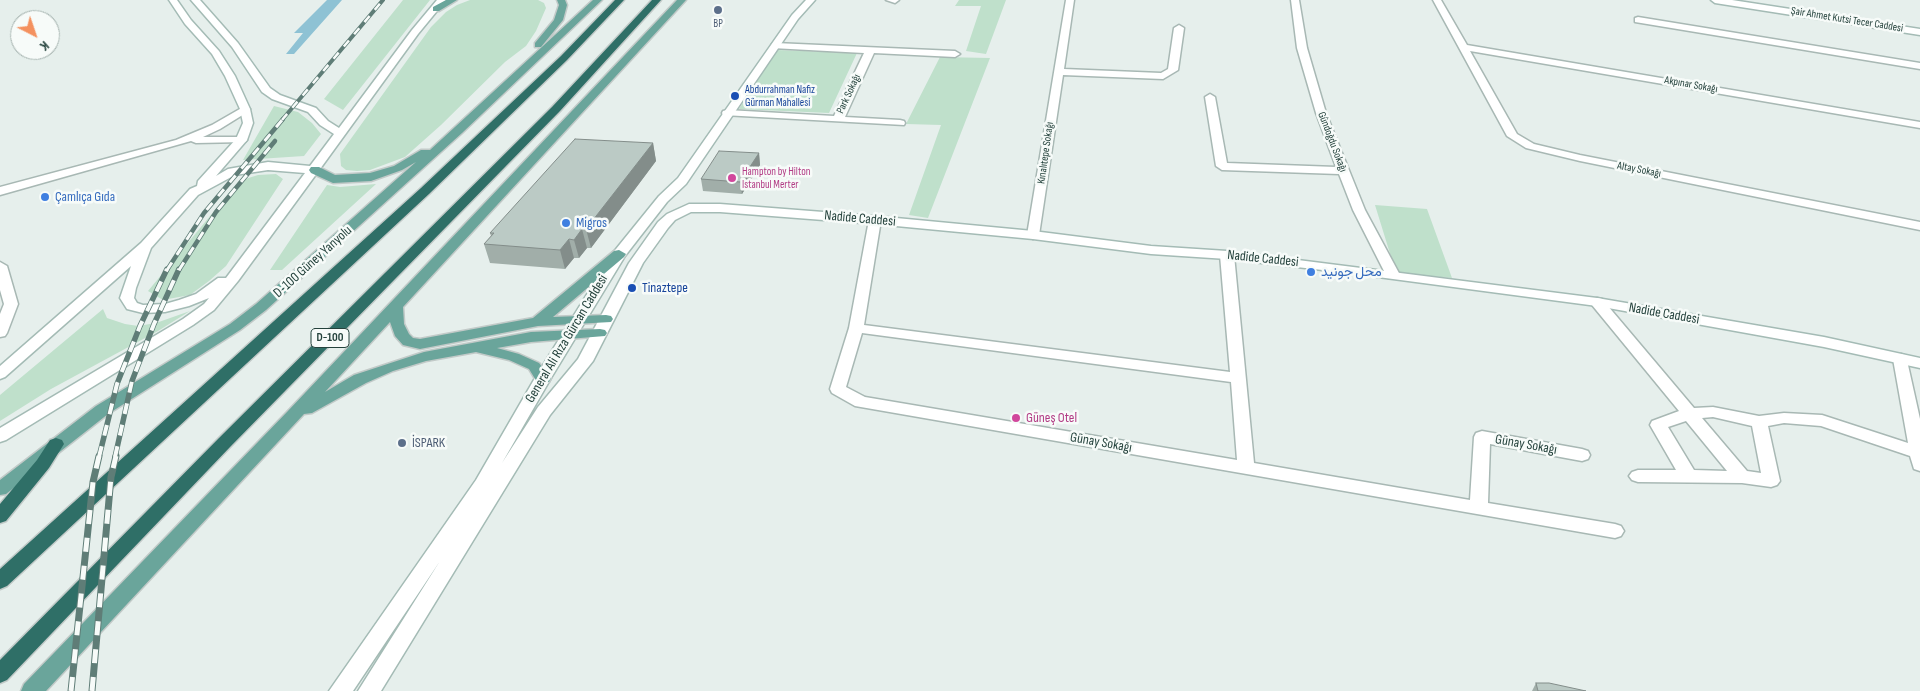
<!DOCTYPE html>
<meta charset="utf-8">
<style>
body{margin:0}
#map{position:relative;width:1920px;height:691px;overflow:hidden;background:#e6efec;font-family:"Sofia Sans Condensed",sans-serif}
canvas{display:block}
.north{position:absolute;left:10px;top:10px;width:50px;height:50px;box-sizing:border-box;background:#f7fbf9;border:1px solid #a3b1ad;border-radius:50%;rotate:139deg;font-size:14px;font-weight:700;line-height:20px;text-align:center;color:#24423c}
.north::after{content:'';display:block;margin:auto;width:18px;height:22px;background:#f4915f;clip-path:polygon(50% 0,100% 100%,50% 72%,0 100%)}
</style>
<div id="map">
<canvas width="1920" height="691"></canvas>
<div class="north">K</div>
</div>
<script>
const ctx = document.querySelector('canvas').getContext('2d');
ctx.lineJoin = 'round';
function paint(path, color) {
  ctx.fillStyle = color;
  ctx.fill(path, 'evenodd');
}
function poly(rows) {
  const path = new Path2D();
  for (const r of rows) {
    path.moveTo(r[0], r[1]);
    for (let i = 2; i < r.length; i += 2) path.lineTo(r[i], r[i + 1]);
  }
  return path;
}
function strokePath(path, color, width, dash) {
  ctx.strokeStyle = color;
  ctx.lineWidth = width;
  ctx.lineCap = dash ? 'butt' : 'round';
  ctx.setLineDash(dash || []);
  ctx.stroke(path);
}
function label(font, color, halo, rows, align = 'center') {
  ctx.font = font + ' "Sofia Sans Condensed",Vazirmatn,sans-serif';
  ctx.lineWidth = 5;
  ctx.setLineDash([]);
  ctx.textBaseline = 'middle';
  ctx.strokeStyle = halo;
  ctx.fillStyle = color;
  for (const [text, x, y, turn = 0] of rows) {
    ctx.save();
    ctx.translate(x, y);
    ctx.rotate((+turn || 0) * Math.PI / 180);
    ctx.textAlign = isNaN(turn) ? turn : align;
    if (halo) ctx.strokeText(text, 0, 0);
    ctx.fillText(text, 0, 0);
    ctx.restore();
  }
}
paint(poly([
 [403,0,430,0,343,110,324,99],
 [470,0,538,0,544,3,546,8,536,31,526,46,505,62,441,125,405,157,370,170,357,171,346,170,341,166,340,154,431,27,446,12,457,5],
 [959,0,1006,0,986,54,966,51,981,6,955,6],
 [777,50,857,53,829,113,739,109],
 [940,57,990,58,928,218,909,215,941,125,906,124],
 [274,106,298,112,312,123,321,134,304,156,243,160],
 [276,174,283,179,226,266,209,281,190,295,163,300,148,291,239,181,258,175],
 [376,184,282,270,270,270,327,185,340,187],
 [1375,205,1427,209,1452,278,1396,273],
 [103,309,107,318,125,324,138,326,156,323,190,311,158,331,51,389,0,421,0,395]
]), '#bfe0cb');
paint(poly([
 [327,0,342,0,294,54,286,54,303,33,294,33]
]), '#8ec2d4');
const street = poly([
 [886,0,899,0,895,3,886,0],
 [1066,0,1074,0,1064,69,1161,73,1168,69,1174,28,1179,25,1184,28,1178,70,1163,79,1063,75,1039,235,1033,239,1027,235,1066,0],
 [1291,0,1299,0,1307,48,1326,113,1365,210,1400,275,1398,278,1388,278,1386,275,1353,210,1339,174,1222,170,1216,166,1205,97,1210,94,1215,97,1227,163,1336,167,1316,113,1297,48,1291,0],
 [1433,0,1441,0,1467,45,1920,122,1920,128,1470,51,1517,134,1534,144,1580,155,1920,222,1920,230,1580,161,1526,148,1507,136,1433,0],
 [1638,17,1920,63,1920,69,1635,22,1635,18,1638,17],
 [775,43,955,51,960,54,955,57,874,53,845,117,900,120,904,121,905,123,904,125,723,115,722,113,723,111,727,110,834,116,864,53,772,48,772,44,775,43],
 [245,106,250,109,249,111,220,129,203,137,241,137,245,138,247,140,245,142,196,143,191,141,0,195,0,187,176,140,212,125,245,106],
 [875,216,881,220,864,325,1230,372,1220,255,1222,252,1232,252,1234,255,1254,463,1470,500,1474,437,1476,433,1482,431,1582,449,1588,451,1590,455,1588,459,1582,461,1490,444,1488,503,1615,524,1621,526,1624,531,1621,536,1615,538,855,406,832,393,830,389,849,328,869,220,875,216],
 [862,333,1231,382,1237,460,865,397,846,387,862,333],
 [0,262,7,266,18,304,7,333,5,336,0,337,0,314,4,304,0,290,0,262],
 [1597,298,1602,299,1694,408,1713,407,1759,416,1784,413,1822,415,1908,443,1893,359,1896,356,1901,354,1906,356,1920,419,1920,471,1914,469,1910,456,1821,426,1784,423,1768,426,1780,481,1777,485,1771,487,1742,483,1638,482,1632,480,1629,476,1632,472,1638,470,1676,470,1650,425,1652,421,1679,411,1592,305,1590,302,1592,299,1597,298],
 [1713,417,1752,426,1761,473,1747,471,1702,418,1713,417],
 [1686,421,1727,471,1694,470,1668,427,1686,421]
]);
const secondary = poly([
 [169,0,177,0,191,20,219,51,235,76,250,109,253,123,247,140,216,176,228,169,268,162,310,166,334,134,320,125,308,112,272,99,262,92,232,47,191,0,200,0,238,43,270,88,280,95,316,108,328,121,339,128,412,30,437,0,446,0,418,34,320,169,319,173,317,173,238,281,214,310,193,325,6,440,0,442,0,428,183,319,204,304,209,298,189,306,165,312,143,313,127,309,120,298,131,266,5,377,0,379,0,366,141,243,190,189,197,186,198,181,236,139,243,123,240,109,225,76,212,54,185,24,169,0],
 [268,170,305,173,226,278,218,278,196,294,179,300,165,304,143,305,137,303,134,298,136,288,151,248,198,195,235,175,268,170],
 [806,0,815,0,798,19,686,184,667,202,625,256,551,378,502,463,538,407,578,359,629,263,658,222,667,214,689,204,720,204,875,216,1033,231,1151,246,1227,251,1597,298,1824,337,1920,358,1920,368,1824,347,1597,306,1340,272,1227,259,1151,254,1033,239,875,224,720,212,691,212,675,220,668,228,643,263,593,361,550,415,381,691,358,691,440,561,353,691,329,691,476,480,535,378,612,254,659,196,678,178,792,15,806,0],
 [1711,0,1732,0,1920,29,1920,35,1715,3,1711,0]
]);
const primary = poly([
 [446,0,457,0,439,11,433,11,433,7,446,0],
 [557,0,565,0,567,5,563,20,541,47,535,47,535,43,554,20,559,5,557,0],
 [593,0,602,0,462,133,266,310,240,330,108,414,6,494,0,495,0,480,96,406,230,324,256,304,416,162,402,170,371,181,333,183,311,173,309,170,311,167,319,167,335,175,370,173,394,166,421,150,430,150,593,0],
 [677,0,686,0,403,307,404,324,409,334,413,338,420,339,533,318,614,251,619,250,626,254,624,257,553,317,606,315,611,316,613,319,611,322,538,326,420,349,403,345,395,336,390,322,325,392,354,375,424,352,531,332,600,329,605,330,607,333,605,336,531,342,497,348,519,354,539,363,551,378,549,382,543,383,537,382,529,369,509,360,476,352,426,361,393,371,366,383,312,413,304,414,46,691,21,691,24,684,287,412,677,0]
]);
const highway = poly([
 [615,0,624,0,567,60,429,194,7,586,0,589,0,569,421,188,561,56,615,0],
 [652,0,661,0,560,111,231,446,7,680,0,683,0,660,219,438,552,107,652,0],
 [56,438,62,440,64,444,49,468,6,521,0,523,0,504,37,460,50,440,56,438]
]);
strokePath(street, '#a8b8b4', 3);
strokePath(secondary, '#a4bbb5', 3);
strokePath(primary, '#c2cac8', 3);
strokePath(highway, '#c2cac8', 3);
paint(street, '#fff');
paint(secondary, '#fff');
paint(primary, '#6aa59b');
paint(highway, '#2f6f67');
const railFar3 = poly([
 [282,120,383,0]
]);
const railFar2 = poly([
 [167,270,204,213,283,119],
 [179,270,216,212,275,141]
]);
const railFar1 = poly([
 [99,457,117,384,140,326,167,269],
 [115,457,132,381,154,324,179,269]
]);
const rail = poly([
 [71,691,93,482,99,456],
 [92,691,111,477,116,456]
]);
strokePath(railFar3, '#5f7d77', 4);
strokePath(railFar2, '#5f7d77', 4.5);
strokePath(railFar1, '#5f7d77', 5.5);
strokePath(rail, '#5f7d77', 7);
strokePath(railFar3, '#f7fbf9', 2.5, [8]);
strokePath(railFar2, '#f7fbf9', 3, [9]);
strokePath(railFar1, '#f7fbf9', 4, [11]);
strokePath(rail, '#f7fbf9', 5, [14]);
paint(poly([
 [653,143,656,161,591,248,587,248,579,258,574,258,565,269,490,263,484,244,491,236,490,233],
 [759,153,760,165,742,194,703,191,701,179],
 [1536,683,1586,691,1532,691]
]), '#a1aea9');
paint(poly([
 [653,143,656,161,591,248,586,229],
 [759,153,760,165,742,194,740,182],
 [582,229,587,248,579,258,574,240],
 [569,239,574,258,565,269,560,250]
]), '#838d8a');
const building = poly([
 [575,139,653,143,586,229,582,229,574,240,569,239,560,250,484,244,494,233,490,233,575,139],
 [719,151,759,153,740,182,701,179,719,151],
 [1536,683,1549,683,1586,691,1538,691,1536,683]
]);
paint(building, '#bbcac5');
strokePath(building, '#838d8a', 1);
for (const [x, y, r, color] of [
 [718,10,5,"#5c6f8a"],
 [735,96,5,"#1a4fb4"],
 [732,178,5,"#d1479c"],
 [45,197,5,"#3f7fe0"],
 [566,223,5,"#3f7fe0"],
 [1311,272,5,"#3f7fe0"],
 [632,288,5,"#1a4fb4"],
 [1016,418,5,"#d1479c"],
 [402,443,5,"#5c6f8a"]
]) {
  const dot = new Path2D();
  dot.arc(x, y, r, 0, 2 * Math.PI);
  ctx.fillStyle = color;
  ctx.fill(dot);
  strokePath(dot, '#f7fbf9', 2);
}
label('11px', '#24423c', '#f7fbf9', [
 ["Şair Ahmet Kutsi Tecer Caddesi",1847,20,9],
 ["Akpınar Sokağı",1691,85,10],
 ["Park Sokağı",849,94,-65],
 ["Gündoğdu Sokağı",1332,142,69],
 ["Kınalıtepe Sokağı",1046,153,-82],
 ["Altay Sokağı",1639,170,11]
]);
label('11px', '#4e5e75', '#f7fbf9', [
 ["BP",718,24]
]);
label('11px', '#164399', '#f7fbf9', [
 ["Abdurrahman Nafiz",745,90],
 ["Gürman Mahallesi",745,103]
], 'left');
label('11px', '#b23c85', '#f7fbf9', [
 ["Hampton by Hilton",742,172],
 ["Istanbul Merter",742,185]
], 'left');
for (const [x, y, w] of [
 [330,338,38]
]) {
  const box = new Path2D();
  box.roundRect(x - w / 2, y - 9.5, w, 19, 4);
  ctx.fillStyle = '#f7fbf9';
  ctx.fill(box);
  strokePath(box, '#24423c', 1);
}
label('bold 12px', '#24423c', null, [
 ["D-100",330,338]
]);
label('14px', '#366cbe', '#f7fbf9', [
 ["Çamlıça Gıda",55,197],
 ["Migros",576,223],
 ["محل جونيد",1321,272]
], 'left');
label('14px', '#24423c', '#f7fbf9', [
 ["Nadide Caddesi",860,219,5],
 ["Nadide Caddesi",1263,259,6],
 ["D-100 Güney Yanyolu",313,262,-42],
 ["Nadide Caddesi",1664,314,10],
 ["General Ali Rıza Gürcan Caddesi",567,339,-59],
 ["Günay Sokağı",1101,443,10],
 ["Günay Sokağı",1526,445,10]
]);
label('14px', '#164399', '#f7fbf9', [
 ["Tinaztepe",642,288]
], 'left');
label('14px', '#b23c85', '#f7fbf9', [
 ["Güneş Otel",1026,418]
], 'left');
label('14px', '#4e5e75', '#f7fbf9', [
 ["İSPARK",412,443]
], 'left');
</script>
